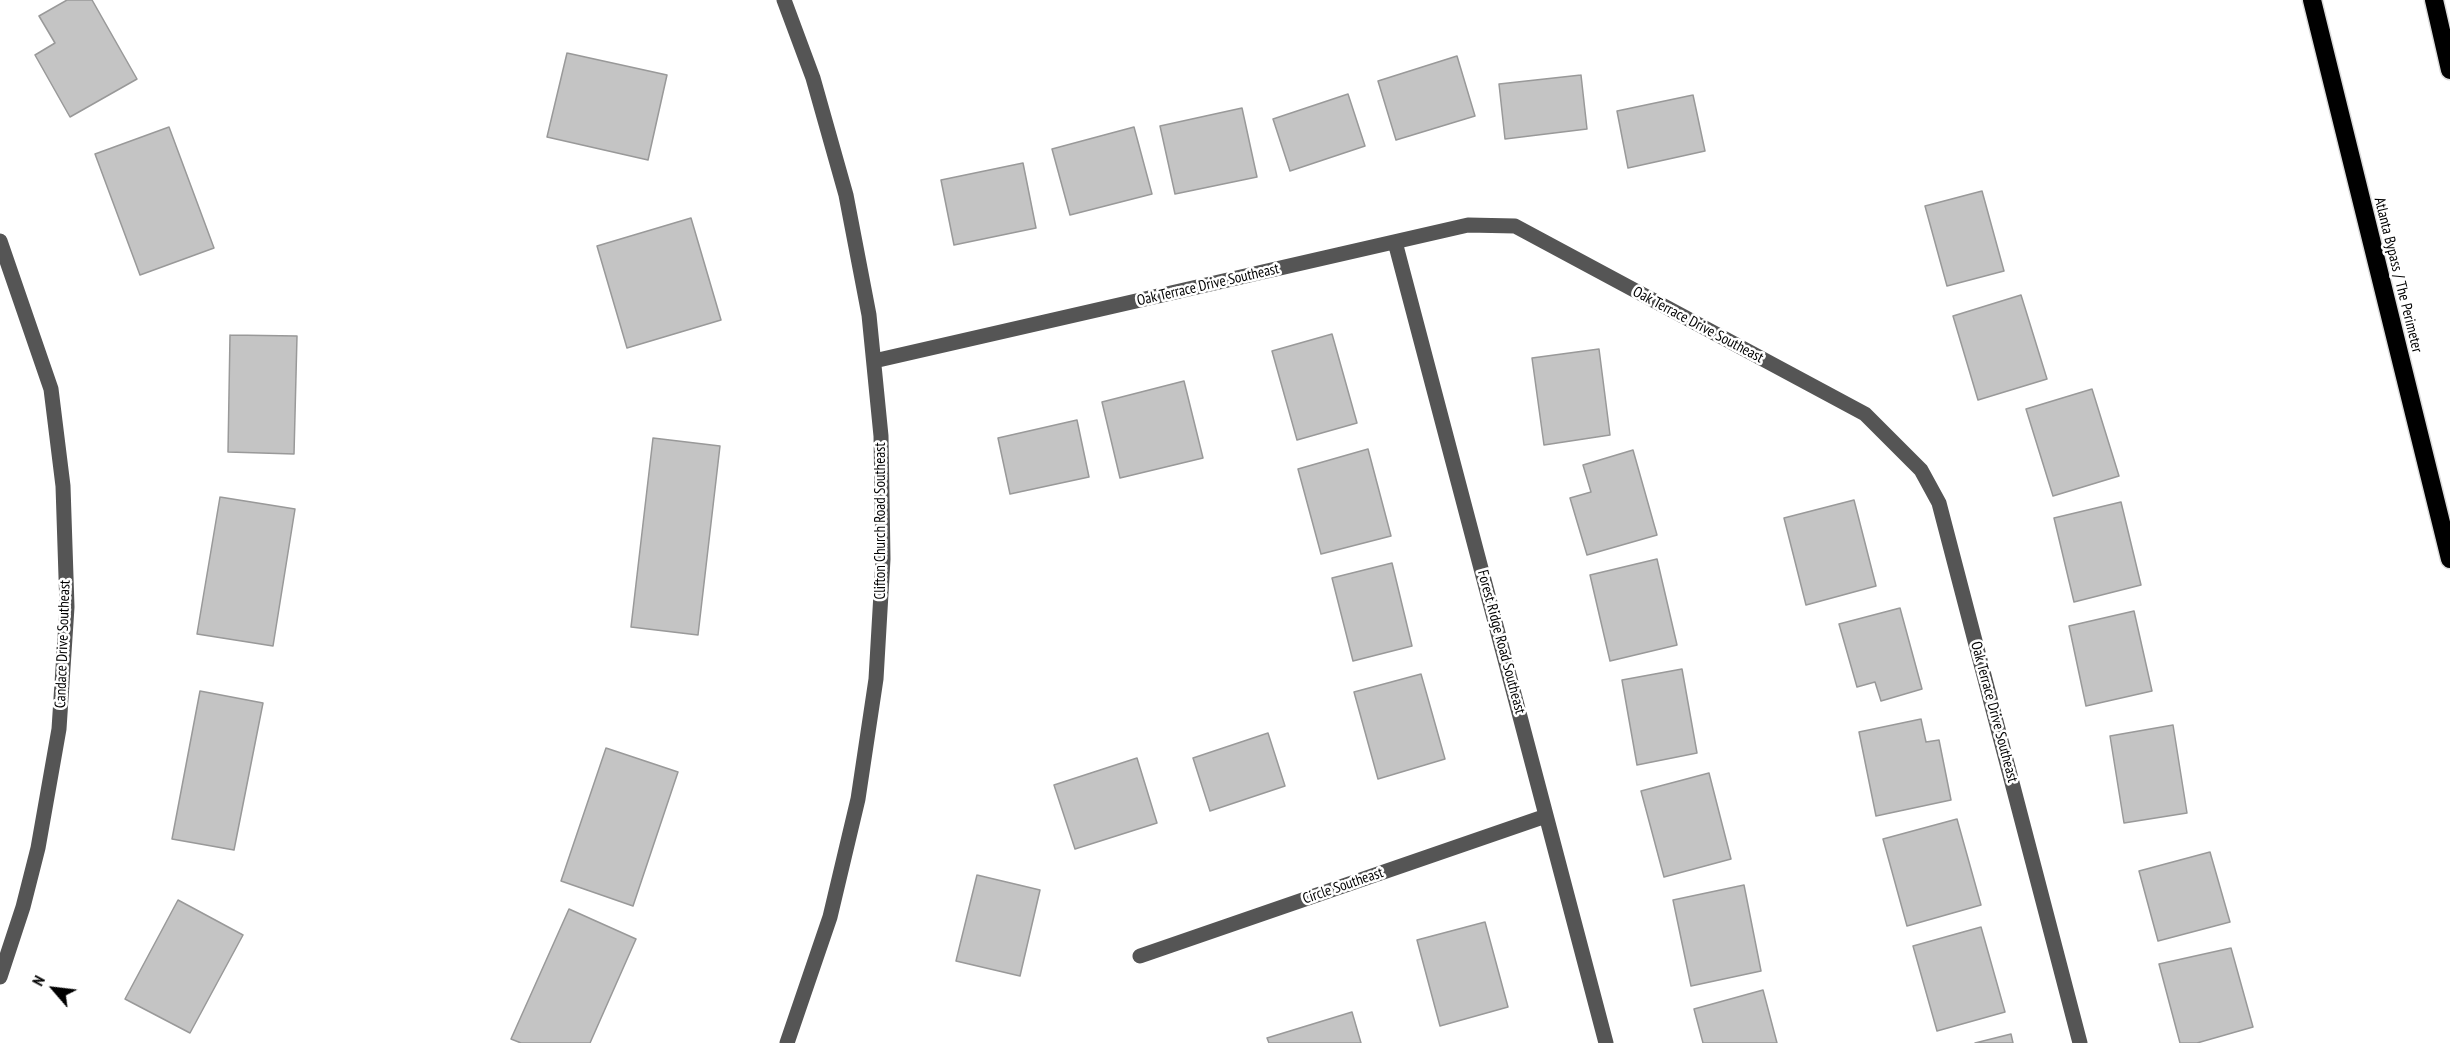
<!DOCTYPE html>
<style>
body{margin:0}
#map{position:relative;width:2450px;height:1043px;overflow:hidden;background:#fff;font-family:"PT Sans Narrow",sans-serif}
canvas{display:block}
.north{position:absolute;left:24px;top:959px;width:60px;height:60px;-webkit-text-stroke:4px #fff;paint-order:stroke;rotate:298deg;font-size:16px;font-weight:700;line-height:24px;text-align:center;color:#000}
.north::after{content:'';display:block;margin:auto;width:21px;height:27px;background:#000;clip-path:polygon(50% 0,100% 100%,50% 72%,0 100%)}
</style>
<div id="map">
<canvas width="2450" height="1043"></canvas>
<div class="north">N</div>
</div>
<script>
const ctx = document.querySelector('canvas').getContext('2d');
ctx.lineJoin = 'round';
function paint(path, color) {
  ctx.fillStyle = color;
  ctx.fill(path, 'evenodd');
}
function poly(rows) {
  const path = new Path2D();
  for (const r of rows) {
    path.moveTo(r[0], r[1]);
    for (let i = 2; i < r.length; i += 2) path.lineTo(r[i], r[i + 1]);
  }
  return path;
}
function strokePath(path, color, width, dash) {
  ctx.strokeStyle = color;
  ctx.lineWidth = width;
  ctx.lineCap = dash ? 'butt' : 'round';
  ctx.setLineDash(dash || []);
  ctx.stroke(path);
}
function label(font, color, halo, rows, align = 'center') {
  ctx.font = font + ' "PT Sans Narrow",sans-serif';
  ctx.lineWidth = 5;
  ctx.setLineDash([]);
  ctx.textBaseline = 'middle';
  ctx.strokeStyle = halo;
  ctx.fillStyle = color;
  for (const [text, x, y, turn = 0] of rows) {
    ctx.save();
    ctx.translate(x, y);
    ctx.rotate((+turn || 0) * Math.PI / 180);
    ctx.textAlign = isNaN(turn) ? turn : align;
    if (halo) ctx.strokeText(text, 0, 0);
    ctx.fillText(text, 0, 0);
    ctx.restore();
  }
}
const building = poly([
 [67,0,92,0,137,79,70,117,35,55,55,43,39,16,67,0],
 [567,53,667,75,648,160,547,137,567,53],
 [1457,56,1475,116,1396,140,1378,81,1457,56],
 [1581,75,1587,129,1505,139,1499,84,1581,75],
 [1348,94,1365,146,1290,171,1273,119,1348,94],
 [1693,95,1705,151,1628,168,1617,111,1693,95],
 [1242,108,1257,177,1175,194,1160,126,1242,108],
 [169,127,214,248,140,275,95,154,169,127],
 [1134,127,1152,194,1070,215,1052,149,1134,127],
 [1023,163,1036,228,954,245,941,180,1023,163],
 [1982,191,2004,271,1947,286,1925,206,1982,191],
 [691,218,721,320,627,348,597,246,691,218],
 [2021,295,2047,379,1978,400,1953,316,2021,295],
 [1332,334,1357,423,1297,440,1272,351,1332,334],
 [230,335,297,336,294,454,228,452,230,335],
 [1599,349,1610,435,1544,445,1532,358,1599,349],
 [1184,381,1203,458,1120,478,1102,402,1184,381],
 [2092,389,2119,476,2053,496,2026,409,2092,389],
 [1077,420,1089,477,1010,494,998,438,1077,420],
 [653,438,720,446,698,635,631,627,653,438],
 [1368,449,1391,536,1321,554,1298,469,1368,449],
 [1633,450,1657,535,1587,555,1570,498,1591,492,1583,465,1633,450],
 [220,497,295,509,273,646,197,634,220,497],
 [1854,500,1876,586,1806,605,1784,518,1854,500],
 [2121,502,2141,585,2074,602,2054,518,2121,502],
 [1657,559,1677,645,1610,661,1590,575,1657,559],
 [1392,563,1412,646,1353,661,1332,578,1392,563],
 [1900,608,1922,689,1881,701,1875,682,1857,687,1839,624,1900,608],
 [2134,611,2152,691,2086,706,2069,626,2134,611],
 [1682,669,1697,753,1637,765,1622,680,1682,669],
 [1421,674,1445,759,1378,779,1354,692,1421,674],
 [200,691,263,703,234,850,172,839,200,691],
 [1921,719,1926,742,1939,740,1951,800,1876,816,1859,732,1921,719],
 [2173,725,2187,813,2124,823,2110,736,2173,725],
 [1268,733,1285,786,1210,811,1193,758,1268,733],
 [606,748,678,772,633,906,561,881,606,748],
 [1137,758,1157,823,1075,849,1054,785,1137,758],
 [1709,773,1731,859,1664,877,1641,791,1709,773],
 [1957,819,1981,905,1907,926,1883,839,1957,819],
 [2210,852,2230,922,2158,941,2139,871,2210,852],
 [977,875,1040,890,1020,976,956,961,977,875],
 [1744,885,1761,971,1691,986,1673,900,1744,885],
 [178,900,243,935,190,1033,125,999,178,900],
 [569,909,636,939,590,1043,521,1043,511,1039,569,909],
 [1485,922,1508,1007,1440,1026,1417,940,1485,922],
 [1981,927,2005,1012,1937,1031,1913,946,1981,927],
 [2231,948,2253,1027,2197,1043,2180,1043,2159,964,2231,948],
 [1763,990,1777,1043,1703,1043,1694,1009,1763,990],
 [1352,1012,1361,1043,1269,1043,1267,1038,1352,1012],
 [2011,1034,2013,1043,1975,1043,2011,1034]
]);
paint(building, '#c4c4c4');
strokePath(building, '#999', 1.5);
const highway = poly([
 [2312,0,2450,559],
 [2434,0,2450,70]
]);
strokePath(highway, '#dbdbdb', 21);
strokePath(poly([
 [784,0,813,78,846,195,869,315,881,436,883,559,876,679,858,799,830,917,787,1043],
 [0,241,51,389,63,486,67,607,59,729,38,848,23,907,0,977],
 [1395,242,1606,1043],
 [874,361,1468,225,1515,226,1865,414,1921,470,1939,503,2080,1043],
 [1140,956,1546,816]
]), '#555', 15);
strokePath(highway, '#000', 18);
label('15px', '#000', '#fff', [
 ["Atlanta Bypass / The Perimeter",2398,275,76],
 ["Oak Terrace Drive Southeast",1208,285,-13],
 ["Oak Terrace Drive Southeast",1698,325,28],
 ["Clifton Church Road Southeast",881,521,-90],
 ["Forest Ridge Road Southeast",1501,642,75],
 ["Candace Drive Southeast",63,644,-88],
 ["Oak Terrace Drive Southeast",1994,712,75],
 ["Circle Southeast",1343,886,-19]
]);
</script>
